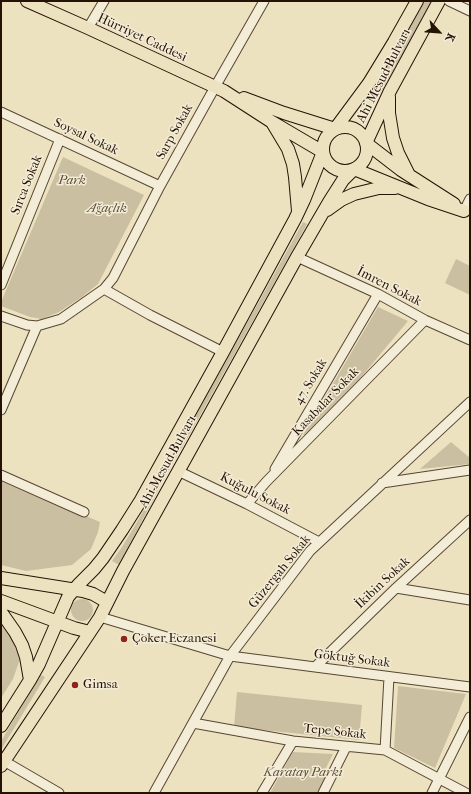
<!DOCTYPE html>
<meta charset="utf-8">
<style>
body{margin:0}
#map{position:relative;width:471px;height:794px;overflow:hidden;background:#ece2c0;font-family:"IM FELL French Canon",serif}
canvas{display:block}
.frame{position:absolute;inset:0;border:2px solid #251205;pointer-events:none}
.north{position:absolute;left:419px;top:12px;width:40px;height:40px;-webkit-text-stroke:3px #f3ecd6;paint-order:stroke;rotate:116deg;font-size:11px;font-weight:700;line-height:16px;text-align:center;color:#251205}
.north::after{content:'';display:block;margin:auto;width:14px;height:18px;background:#251205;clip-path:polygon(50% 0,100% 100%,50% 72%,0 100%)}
</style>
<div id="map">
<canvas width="471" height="794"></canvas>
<div class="frame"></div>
<div class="north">K</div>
</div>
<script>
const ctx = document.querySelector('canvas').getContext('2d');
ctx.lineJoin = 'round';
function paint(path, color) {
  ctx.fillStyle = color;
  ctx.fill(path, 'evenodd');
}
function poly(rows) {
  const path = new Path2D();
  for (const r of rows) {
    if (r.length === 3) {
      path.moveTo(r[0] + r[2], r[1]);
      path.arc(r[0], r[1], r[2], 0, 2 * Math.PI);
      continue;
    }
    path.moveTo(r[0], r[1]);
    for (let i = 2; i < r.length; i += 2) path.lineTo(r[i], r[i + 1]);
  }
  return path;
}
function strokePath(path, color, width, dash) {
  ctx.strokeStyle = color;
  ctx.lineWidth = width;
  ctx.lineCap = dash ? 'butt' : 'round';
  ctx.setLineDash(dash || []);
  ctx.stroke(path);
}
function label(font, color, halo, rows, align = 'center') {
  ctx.font = font + ' "IM FELL French Canon",serif';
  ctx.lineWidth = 3;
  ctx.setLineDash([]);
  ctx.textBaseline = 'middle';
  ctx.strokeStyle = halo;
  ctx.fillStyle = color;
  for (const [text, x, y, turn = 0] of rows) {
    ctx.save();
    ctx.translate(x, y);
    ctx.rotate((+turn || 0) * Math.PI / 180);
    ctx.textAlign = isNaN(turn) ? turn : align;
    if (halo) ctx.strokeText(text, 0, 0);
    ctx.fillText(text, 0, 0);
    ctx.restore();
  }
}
paint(poly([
 [425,1,432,1,375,103,369,99],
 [63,157,144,195,98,284,82,297,59,312,42,319,30,317,1,306,1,302],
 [303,222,307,224,192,430,168,471,119,565,112,561,122,547,137,522],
 [456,259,470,266,470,295,445,283],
 [378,307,408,321,337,406,308,436,303,435],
 [451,442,470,458,470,464,420,469],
 [1,480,100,522,98,532,91,549,72,565,26,571,1,565],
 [82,610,11],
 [1,625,11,637,20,659,13,679,1,698],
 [41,675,45,677,1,750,1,741],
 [398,686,466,694,435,768,394,748],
 [237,692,362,705,359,740,234,727],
 [293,752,333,754,322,776,326,778,318,793,270,793]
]), '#cabfa0');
const minor = poly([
 [449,1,470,11],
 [88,28,104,1],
 [1,112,160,186],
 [464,211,470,199],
 [297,257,378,294,425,320,470,340],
 [1,285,60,139],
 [104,289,150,315,223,352],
 [1,316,27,325,37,326,61,319,104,289,113,278,160,186,215,87,264,1],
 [1,410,37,326],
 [275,469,378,294],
 [178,471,247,504,319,542],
 [1,475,84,512],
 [382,483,470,470],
 [247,504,266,482,425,320],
 [396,588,470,600],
 [100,617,230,656,470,687],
 [315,667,396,588,470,520],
 [193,723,293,741,385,750,466,793],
 [385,750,389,677],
 [4,761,59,793],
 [154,793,230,656,310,551,470,402],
 [262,793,293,741],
 [323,793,346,747],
 [432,793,470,717]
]);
const major = poly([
 [439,1,390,91,366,143,401,170,454,204],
 [389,97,389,113,393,138,398,153,408,173],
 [244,98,284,113,335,129,369,83,394,42,417,1],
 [273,124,288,149,293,164,295,177,298,211],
 [345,149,22],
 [327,210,341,200,354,194,379,188,395,188],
 [1,578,83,591,93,594,107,602],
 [1,601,74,628,90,632],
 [1,612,15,632,22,645,26,657,30,680],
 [1,726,30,680,39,664,65,604,68,597,78,585,94,569,103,558,122,530,141,500,223,352,295,219,304,200,323,152,272,122,224,91,88,28,27,1],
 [1,766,100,617,123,571,297,257,329,202,343,180,354,169,428,199,464,211]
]);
strokePath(minor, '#574634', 11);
strokePath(major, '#251205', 14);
strokePath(minor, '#f3ecd6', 9);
strokePath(major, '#ece2c0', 12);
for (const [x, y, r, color] of [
 [124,639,4,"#8f2418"],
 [75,685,4,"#8f2418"]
]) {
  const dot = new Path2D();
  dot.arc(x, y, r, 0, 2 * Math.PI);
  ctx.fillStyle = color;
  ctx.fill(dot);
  strokePath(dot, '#f3ecd6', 1.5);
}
label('13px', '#251205', '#f3ecd6', [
 ["Hürriyet Caddesi",142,38,25],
 ["Ahi Mesud Bulvarı",384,76,-63],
 ["Sarp Sokak",175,132,-61],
 ["Soysal Sokak",86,137,25],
 ["Sırca Sokak",27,185,-68],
 ["İmren Sokak",389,287,27],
 ["47. Sokak",311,382,-59],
 ["Kasabalar Sokak",326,402,-46],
 ["Ahi Mesud Bulvarı",168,462,-61],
 ["Kuğulu Sokak",255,494,27],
 ["Güzergah Sokak",280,572,-51],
 ["İkibin Sokak",383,583,-43],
 ["Göktuğ Sokak",352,659,7],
 ["Tepe Sokak",335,732,6]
]);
label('italic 13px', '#5f4f3b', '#f3ecd6', [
 ["Park",72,181],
 ["Ağaçlık",107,209],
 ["Karatay Parkı",303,773]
]);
label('13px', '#251205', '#f3ecd6', [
 ["Çoker Eczanesi",132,639],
 ["Gimsa",83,685]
], 'left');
</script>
